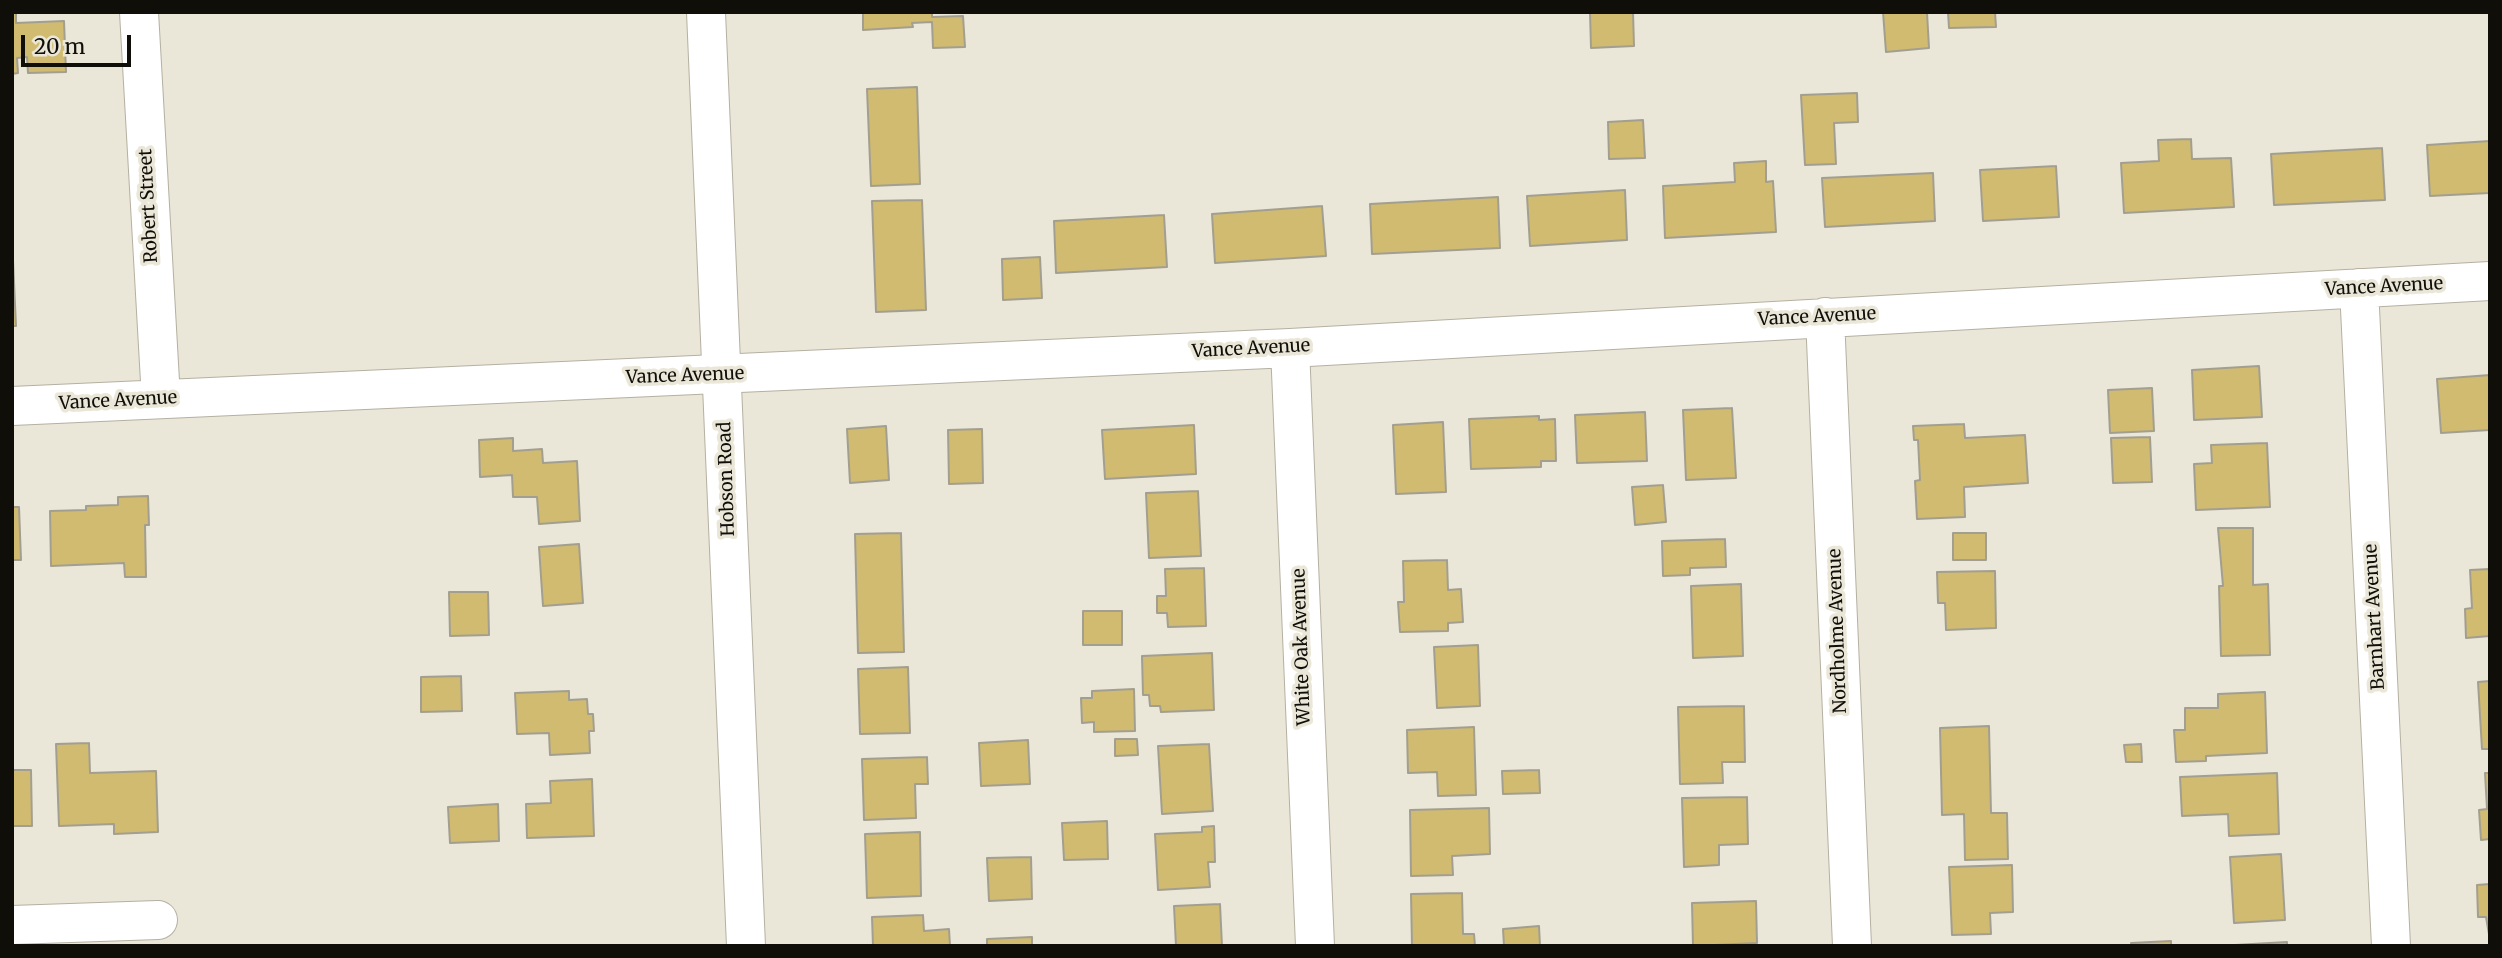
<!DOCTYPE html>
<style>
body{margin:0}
#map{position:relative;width:2502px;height:958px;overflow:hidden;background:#ebe7d8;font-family:Merriweather,serif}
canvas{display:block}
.frame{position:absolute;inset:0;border:14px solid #0f0e09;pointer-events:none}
.scale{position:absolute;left:21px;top:35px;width:110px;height:32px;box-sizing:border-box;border:4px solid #0f0e09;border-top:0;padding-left:9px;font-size:21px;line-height:24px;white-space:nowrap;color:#0f0e09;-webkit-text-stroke:5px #ebe7d8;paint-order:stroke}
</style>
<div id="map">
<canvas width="2502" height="958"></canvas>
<div class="frame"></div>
<div class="scale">20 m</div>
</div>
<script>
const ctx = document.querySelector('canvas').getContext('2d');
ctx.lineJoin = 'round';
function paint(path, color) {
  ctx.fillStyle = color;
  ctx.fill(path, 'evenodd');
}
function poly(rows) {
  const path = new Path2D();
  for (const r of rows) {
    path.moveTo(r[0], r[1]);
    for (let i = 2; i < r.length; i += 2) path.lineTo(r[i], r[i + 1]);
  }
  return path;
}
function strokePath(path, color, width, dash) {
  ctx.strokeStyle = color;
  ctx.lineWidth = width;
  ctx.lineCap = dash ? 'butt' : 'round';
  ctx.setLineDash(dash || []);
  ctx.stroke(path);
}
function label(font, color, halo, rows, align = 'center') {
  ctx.font = font + ' Merriweather,serif';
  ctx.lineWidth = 7;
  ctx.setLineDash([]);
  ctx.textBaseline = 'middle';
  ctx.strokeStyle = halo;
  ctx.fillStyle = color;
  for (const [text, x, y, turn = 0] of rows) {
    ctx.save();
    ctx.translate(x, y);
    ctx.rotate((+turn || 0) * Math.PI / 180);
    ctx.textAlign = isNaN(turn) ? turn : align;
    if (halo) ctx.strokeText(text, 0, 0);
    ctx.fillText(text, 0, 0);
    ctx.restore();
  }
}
const building = poly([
 [12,12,16,12,16,23,64,21,66,72,28,73,27,57,17,58,18,73,12,74,12,12],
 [863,12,932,12,932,17,963,16,965,47,933,48,932,22,912,23,913,27,863,30,863,12],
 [1590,12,1633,12,1634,46,1591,48,1590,12],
 [1883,12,1927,12,1929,48,1886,52,1883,12],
 [1948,12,1995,12,1996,27,1949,28,1948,12],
 [917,87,920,184,871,186,867,89,917,87],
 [1857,93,1858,122,1834,123,1836,164,1805,165,1801,95,1857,93],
 [1643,120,1645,158,1609,159,1608,122,1643,120],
 [2191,139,2192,159,2231,158,2234,207,2124,213,2121,163,2159,161,2158,140,2191,139],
 [2490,141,2490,193,2430,196,2427,145,2490,141],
 [2382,148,2385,200,2274,205,2271,154,2382,148],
 [1766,161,1766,182,1773,181,1776,232,1665,238,1663,186,1735,182,1734,163,1766,161],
 [2056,166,2059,217,1983,221,1980,170,2056,166],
 [1933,173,1935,221,1825,227,1822,178,1933,173],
 [1625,190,1627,240,1530,246,1527,196,1625,190],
 [1498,197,1500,248,1372,254,1370,204,1498,197],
 [922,200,926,310,876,312,872,201,922,200],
 [1322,206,1326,256,1215,263,1212,214,1322,206],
 [1164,215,1167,267,1056,273,1054,221,1164,215],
 [12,238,16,326,12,326,12,238],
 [1040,257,1042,298,1003,300,1002,259,1040,257],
 [2259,366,2262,417,2194,420,2192,370,2259,366],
 [2490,375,2490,430,2441,433,2437,379,2490,375],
 [2152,388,2154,431,2110,433,2108,390,2152,388],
 [1732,408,1736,478,1686,480,1683,410,1732,408],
 [1645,412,1647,461,1577,463,1575,415,1645,412],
 [1539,416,1539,420,1555,419,1556,461,1541,461,1541,467,1471,469,1469,419,1539,416],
 [1443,422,1446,492,1396,494,1393,425,1443,422],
 [1964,424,1965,438,2025,435,2028,483,1964,487,1965,517,1917,519,1915,481,1920,480,1918,440,1914,440,1913,426,1964,424],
 [1194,425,1196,474,1105,479,1102,430,1194,425],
 [886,426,889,480,850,483,847,429,886,426],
 [982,429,983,483,949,484,948,430,982,429],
 [2150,437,2152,482,2113,483,2111,438,2150,437],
 [513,438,513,451,542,449,543,463,577,461,580,521,539,524,537,497,513,497,512,475,480,477,479,440,513,438],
 [2267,443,2270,507,2196,510,2194,464,2212,463,2211,445,2267,443],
 [1663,485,1666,522,1635,525,1632,487,1663,485],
 [1198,491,1201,556,1149,558,1146,493,1198,491],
 [148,496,149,525,145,525,146,577,125,577,124,563,51,566,50,511,86,510,86,506,118,505,118,497,148,496],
 [12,507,19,507,21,560,12,560,12,507],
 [2218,528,2253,528,2253,585,2268,584,2270,655,2221,656,2219,586,2223,586,2218,528],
 [901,533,904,652,858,653,855,534,901,533],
 [1953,533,1986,533,1986,560,1953,560,1953,533],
 [1725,539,1726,567,1690,568,1690,575,1663,576,1662,541,1725,539],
 [579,544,583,603,543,606,539,547,579,544],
 [1447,560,1448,590,1461,589,1463,622,1448,623,1448,631,1400,632,1398,602,1404,602,1403,561,1447,560],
 [1204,568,1206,626,1168,627,1167,613,1157,613,1157,596,1166,596,1165,569,1204,568],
 [2490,569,2490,636,2466,638,2465,609,2472,608,2470,570,2490,569],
 [1995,571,1996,628,1946,630,1945,603,1938,603,1937,572,1995,571],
 [1741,584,1743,656,1693,658,1691,586,1741,584],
 [449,592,488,592,489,635,450,636,449,592],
 [1083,611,1122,611,1122,645,1083,645,1083,611],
 [1478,645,1480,706,1437,708,1434,647,1478,645],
 [1212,653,1214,710,1161,712,1160,706,1150,706,1149,695,1143,695,1142,656,1212,653],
 [908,667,910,733,860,734,858,669,908,667],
 [461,676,462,711,421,712,421,677,461,676],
 [2490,681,2490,749,2482,749,2478,682,2490,681],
 [1134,689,1135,731,1094,732,1094,722,1082,723,1081,698,1092,698,1092,691,1134,689],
 [569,691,569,700,587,699,588,714,593,714,594,731,589,731,590,753,550,755,549,733,517,734,515,693,569,691],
 [2265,692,2267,753,2206,756,2206,761,2176,762,2174,730,2185,730,2185,708,2218,708,2218,694,2265,692],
 [1744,706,1745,762,1722,762,1723,783,1680,784,1678,707,1744,706],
 [1989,726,1991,813,2007,813,2008,859,1965,860,1964,814,1942,815,1940,728,1989,726],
 [1474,727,1476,795,1438,796,1437,772,1408,773,1407,730,1474,727],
 [1115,739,1137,739,1138,755,1115,756,1115,739],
 [1028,740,1030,784,981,786,979,743,1028,740],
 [89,743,90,773,156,771,158,832,114,834,114,824,59,826,56,744,89,743],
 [1209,744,1213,811,1162,814,1158,746,1209,744],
 [2141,744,2142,762,2126,762,2124,745,2141,744],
 [927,757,928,784,915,784,916,818,864,820,862,759,927,757],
 [12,770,31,770,32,826,12,826,12,770],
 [1539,770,1540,793,1503,794,1502,771,1539,770],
 [2277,773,2279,834,2229,836,2228,814,2182,816,2180,777,2277,773],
 [2485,773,2490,773,2490,839,2481,840,2479,810,2487,809,2485,773],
 [592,779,594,836,527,838,526,804,551,803,550,781,592,779],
 [1747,797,1748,844,1719,845,1719,865,1684,867,1682,798,1747,797],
 [498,804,499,841,450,843,448,807,498,804],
 [1489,808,1490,854,1452,856,1453,875,1411,876,1410,810,1489,808],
 [1107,821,1108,859,1064,860,1062,823,1107,821],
 [1214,826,1215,862,1208,862,1210,887,1158,890,1155,834,1202,832,1202,827,1214,826],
 [920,832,921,896,867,898,865,834,920,832],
 [2281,854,2285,920,2234,923,2230,857,2281,854],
 [1031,857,1032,899,989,901,987,858,1031,857],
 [2012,865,2013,912,1990,913,1991,934,1952,935,1949,867,2012,865],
 [2490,884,2490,940,2486,917,2478,917,2477,885,2490,884],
 [1462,893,1463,934,1474,934,1475,946,1412,946,1411,894,1462,893],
 [1756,901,1757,943,1693,946,1692,903,1756,901],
 [1220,904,1222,946,1176,946,1174,906,1220,904],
 [923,915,924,931,949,929,950,946,873,946,872,917,923,915],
 [1539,926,1540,946,1504,946,1503,929,1539,926],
 [1032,937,1032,946,987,946,987,939,1032,937],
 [2171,941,2171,946,2132,946,2131,943,2171,941],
 [2287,942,2287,946,2235,946,2235,945,2287,942]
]);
paint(building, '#d1bb71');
strokePath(building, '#a29f91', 2);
const minor = poly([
 [139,12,161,399],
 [2359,288,2391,946],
 [1825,317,1852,946],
 [1290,348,1315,946],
 [12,406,1290,348,2490,281],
 [12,925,158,920]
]);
const major = poly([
 [706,12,746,946]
]);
strokePath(minor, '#b4b0a2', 40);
strokePath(major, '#b4b0a2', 40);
strokePath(minor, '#fff', 38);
strokePath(major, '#fff', 38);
label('18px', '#0f0e09', '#ebe7d8', [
 ["Robert Street",149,206,-93],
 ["Vance Avenue",2384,287,-3],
 ["Vance Avenue",1817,317,-3],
 ["Vance Avenue",1251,349,-3],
 ["Vance Avenue",685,376,-2],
 ["Vance Avenue",118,401,-3],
 ["Hobson Road",727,479,-92],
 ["Barnhart Avenue",2375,617,-93],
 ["Nordholme Avenue",1838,631,-92],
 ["White Oak Avenue",1302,647,-92]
]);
</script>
